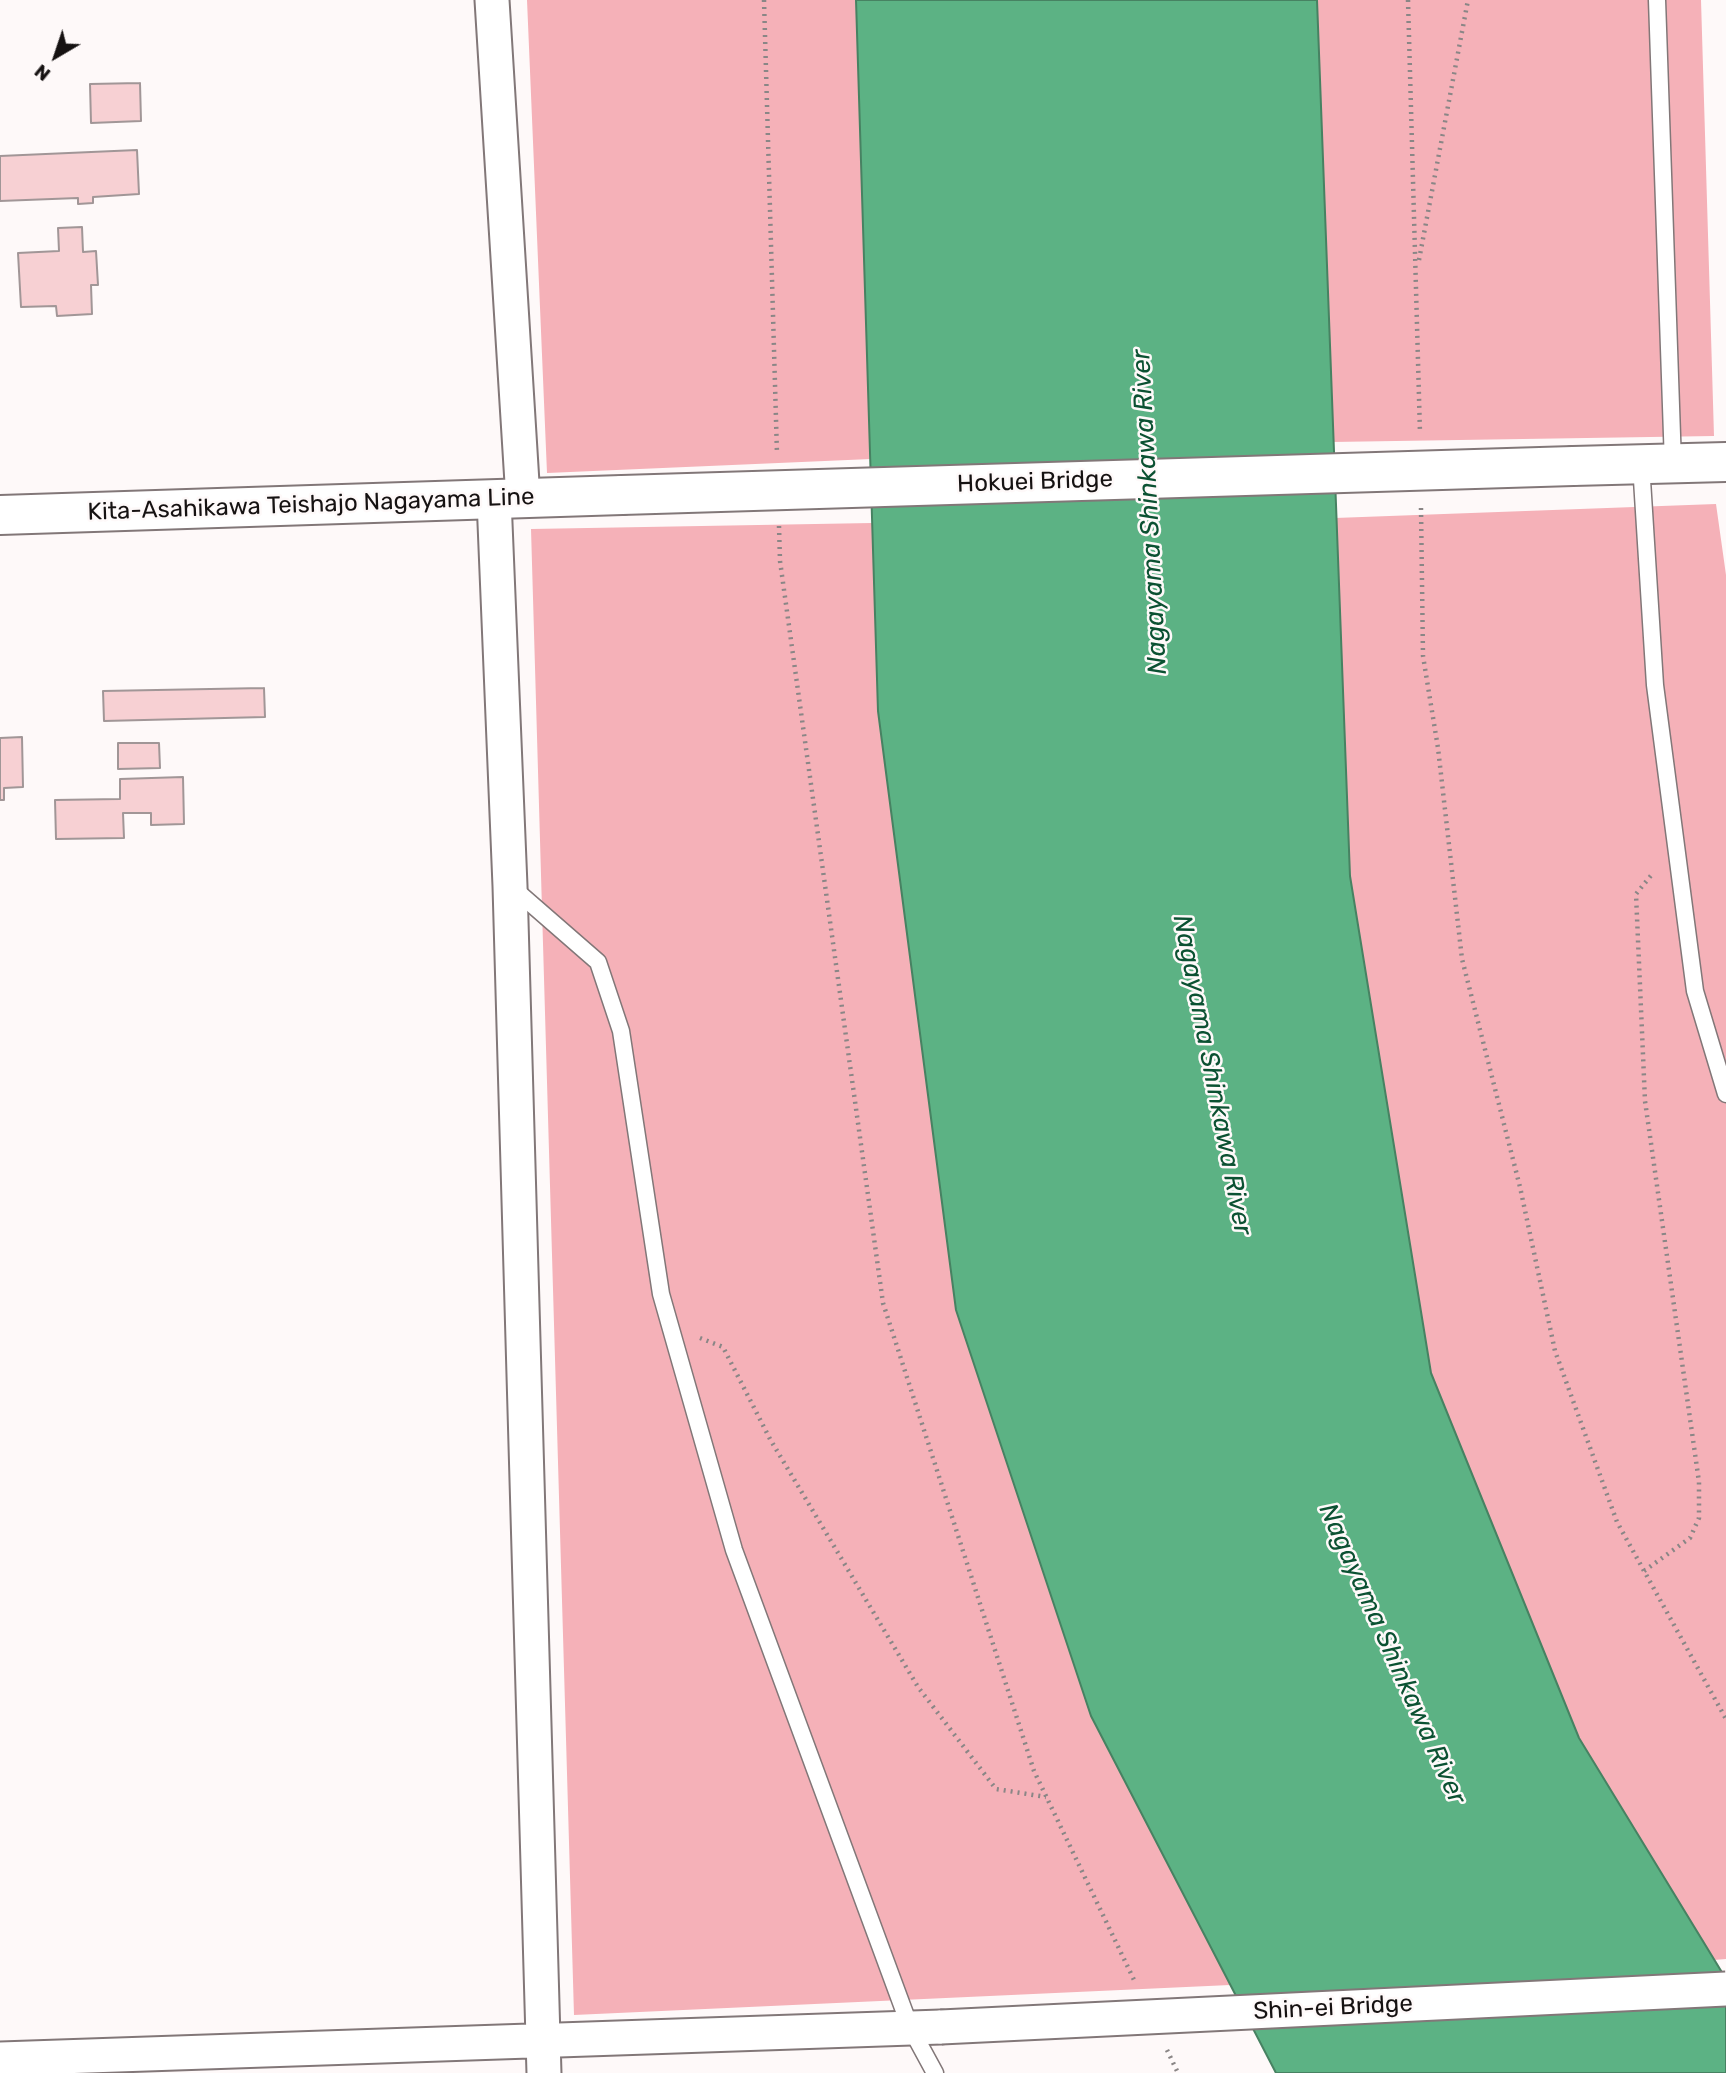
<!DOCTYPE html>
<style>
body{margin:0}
#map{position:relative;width:1726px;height:2073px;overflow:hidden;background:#fef9f9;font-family:Rubik,sans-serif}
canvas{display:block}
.north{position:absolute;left:21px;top:21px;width:70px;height:70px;-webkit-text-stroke:5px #fef9f9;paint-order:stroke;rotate:219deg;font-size:19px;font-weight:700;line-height:28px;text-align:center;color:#161212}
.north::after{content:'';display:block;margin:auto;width:24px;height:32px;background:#161212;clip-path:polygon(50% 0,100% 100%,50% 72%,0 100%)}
</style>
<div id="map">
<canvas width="1726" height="2073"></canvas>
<div class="north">N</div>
</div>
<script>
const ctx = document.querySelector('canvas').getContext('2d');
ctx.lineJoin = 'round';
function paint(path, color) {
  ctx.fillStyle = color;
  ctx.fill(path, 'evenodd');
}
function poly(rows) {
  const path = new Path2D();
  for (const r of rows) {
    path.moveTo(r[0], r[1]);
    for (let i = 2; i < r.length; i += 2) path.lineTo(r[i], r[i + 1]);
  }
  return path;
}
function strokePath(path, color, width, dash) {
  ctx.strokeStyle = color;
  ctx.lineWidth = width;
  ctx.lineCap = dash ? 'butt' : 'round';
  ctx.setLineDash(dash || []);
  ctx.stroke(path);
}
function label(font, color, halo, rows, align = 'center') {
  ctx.font = font + ' Rubik,sans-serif';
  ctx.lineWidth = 5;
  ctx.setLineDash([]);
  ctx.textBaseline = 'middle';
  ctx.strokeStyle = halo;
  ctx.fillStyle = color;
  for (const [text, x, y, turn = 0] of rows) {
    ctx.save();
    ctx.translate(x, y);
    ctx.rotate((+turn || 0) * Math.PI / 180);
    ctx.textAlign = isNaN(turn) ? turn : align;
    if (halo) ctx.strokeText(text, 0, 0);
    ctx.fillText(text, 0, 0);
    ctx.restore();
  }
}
paint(poly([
 [527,0,856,0,871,459,547,473],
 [1316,0,1701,0,1714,436,1332,442],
 [1716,504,1726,575,1726,1959,1714,1960,1579,1738,1431,1373,1350,877,1335,518],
 [872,523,878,711,1091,1716,1230,1985,574,2015,531,529]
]), '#f5b1b8');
const water = poly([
 [856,0,1317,0,1350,876,1431,1373,1579,1738,1726,1979,1726,2073,1276,2073,1091,1716,956,1310,878,711,856,0]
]);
paint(water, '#5cb284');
strokePath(water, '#478262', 2);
const building = poly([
 [140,83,141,121,91,123,90,84,140,83],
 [137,150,139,194,93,197,93,203,78,204,78,198,0,201,0,156,137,150],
 [82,227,83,252,96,251,98,285,91,285,92,314,57,316,56,306,21,307,18,253,59,251,58,228,82,227],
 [264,688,265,717,104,721,103,691,264,688],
 [22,737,23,787,4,788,4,800,0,800,0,738,22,737],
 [118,743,159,743,160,768,118,769,118,743],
 [183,777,184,824,151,825,151,813,123,813,124,838,56,839,55,800,120,799,120,779,183,777]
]);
paint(building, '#f7d0d3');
strokePath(building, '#a19697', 2);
const service = poly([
 [1657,0,1673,464],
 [1641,464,1655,685,1695,991,1726,1094],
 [513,888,598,962,621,1031,661,1294,734,1550,910,2027,935,2073]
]);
const minor = poly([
 [492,0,523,499],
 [494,499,510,886,544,2073],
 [0,2059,941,2027]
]);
const secondary = poly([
 [1573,466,1726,462],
 [0,515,622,495]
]);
strokePath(service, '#827778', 19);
strokePath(minor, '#827778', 37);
strokePath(secondary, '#827778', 42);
strokePath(poly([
 [764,0,777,454],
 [1408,0,1420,433],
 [1419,260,1468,0],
 [1421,508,1423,656,1438,748,1462,959,1520,1187,1555,1351,1617,1522,1726,1719],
 [779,526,780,561,883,1303,1034,1771,1135,1982],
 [700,1338,723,1347,770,1439,918,1687,996,1789,1046,1797],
 [1644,1571,1690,1538,1699,1518,1699,1482,1645,1101,1636,894,1653,873],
 [1167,2050,1178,2073]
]), '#8a8686', 4.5, [2, 5]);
strokePath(service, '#fff', 16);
strokePath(minor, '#fff', 33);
strokePath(secondary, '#fff', 38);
const minorBridge = poly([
 [941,2027,1726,1989]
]);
const secondaryBridge = poly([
 [622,495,1573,466]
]);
strokePath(minorBridge, '#827778', 37, []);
strokePath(secondaryBridge, '#827778', 42, []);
strokePath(minorBridge, '#fff', 33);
strokePath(secondaryBridge, '#fff', 38);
label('24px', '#161212', '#fef9f9', [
 ["Hokuei Bridge",1035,482,-2],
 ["Kita-Asahikawa Teishajo Nagayama Line",311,505,-2],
 ["Shin-ei Bridge",1333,2008,-3]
]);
label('italic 26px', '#0b5132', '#fef9f9', [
 ["Nagayama Shinkawa River",1150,512,-93],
 ["Nagayama Shinkawa River",1212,1075,79],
 ["Nagayama Shinkawa River",1392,1654,66]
]);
</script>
